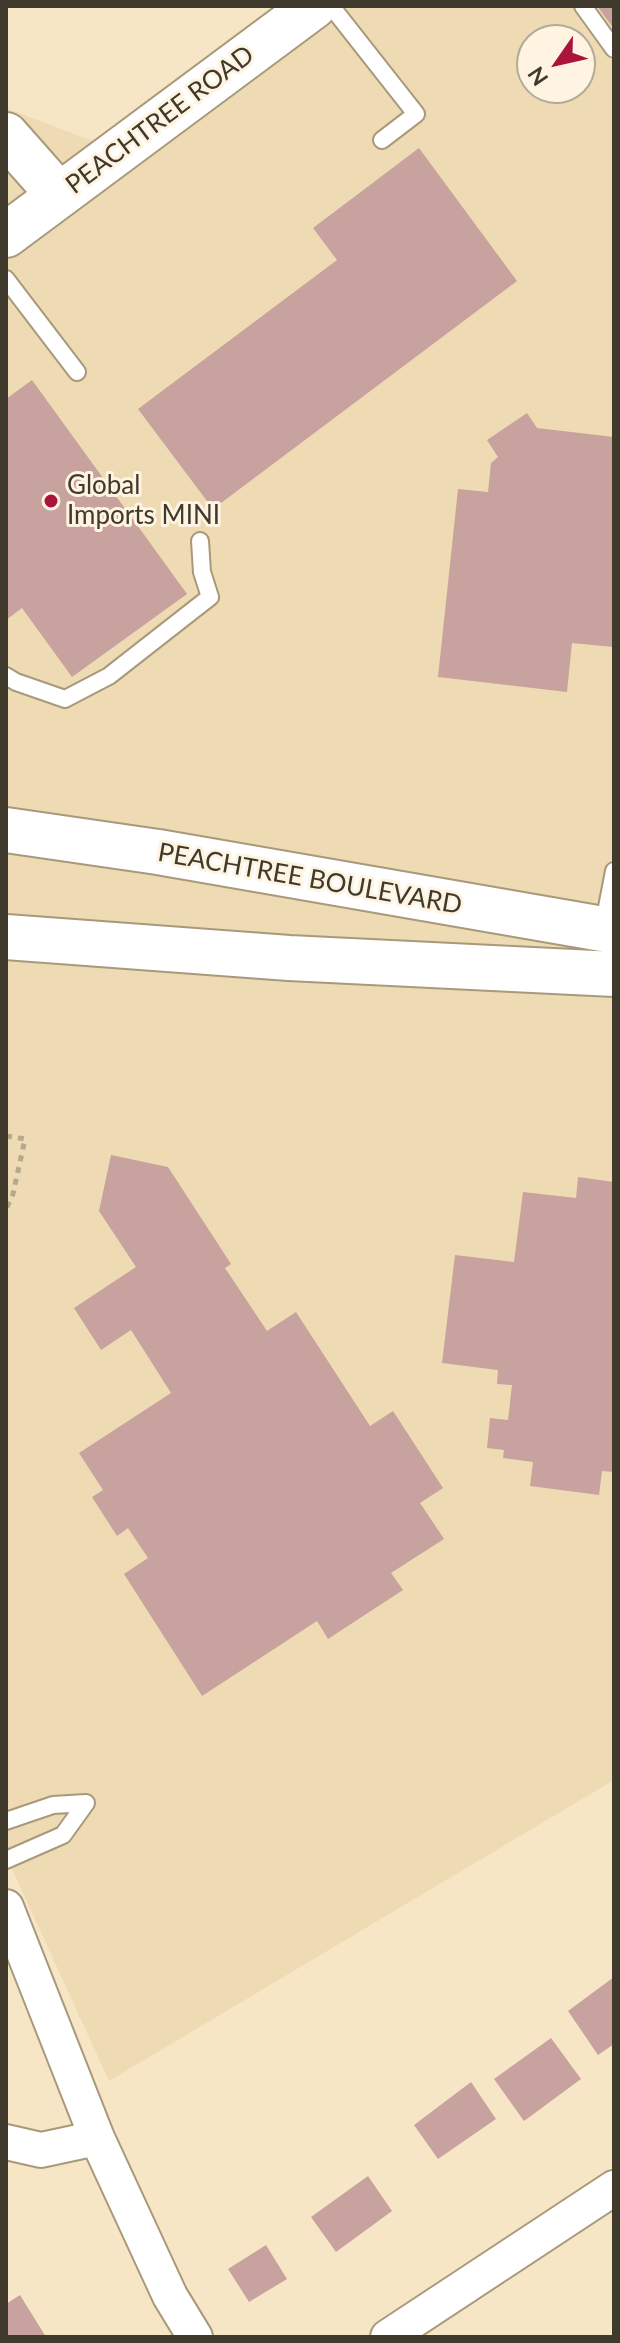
<!DOCTYPE html>
<style>
body{margin:0}
#map{position:relative;width:620px;height:2343px;overflow:hidden;background:#f6e6c6;font-family:Lato,sans-serif}
canvas{display:block}
.frame{position:absolute;inset:0;border:8px solid #403a2d;pointer-events:none}
.north{position:absolute;left:516px;top:24px;width:80px;height:80px;box-sizing:border-box;background:#fef4e1;border:2px solid #b2aa99;border-radius:50%;rotate:236deg;font-size:22px;font-weight:700;line-height:32px;text-align:center;color:#403a2d}
.north::after{content:'';display:block;margin:auto;width:28px;height:36px;background:#aa133c;clip-path:polygon(50% 0,100% 100%,50% 72%,0 100%)}
</style>
<div id="map">
<canvas width="620" height="2343"></canvas>
<div class="frame"></div>
<div class="north">N</div>
</div>
<script>
const ctx = document.querySelector('canvas').getContext('2d');
ctx.lineJoin = 'round';
function paint(path, color) {
  ctx.fillStyle = color;
  ctx.fill(path, 'evenodd');
}
function poly(rows) {
  const path = new Path2D();
  for (const r of rows) {
    path.moveTo(r[0], r[1]);
    for (let i = 2; i < r.length; i += 2) path.lineTo(r[i], r[i + 1]);
  }
  return path;
}
function strokePath(path, color, width, dash) {
  ctx.strokeStyle = color;
  ctx.lineWidth = width;
  ctx.lineCap = dash ? 'butt' : 'round';
  ctx.setLineDash(dash || []);
  ctx.stroke(path);
}
function label(font, color, halo, rows, align = 'center') {
  ctx.font = font + ' Lato,sans-serif';
  ctx.lineWidth = 6;
  ctx.setLineDash([]);
  ctx.textBaseline = 'middle';
  ctx.strokeStyle = halo;
  ctx.fillStyle = color;
  for (const [text, x, y, turn = 0] of rows) {
    ctx.save();
    ctx.translate(x, y);
    ctx.rotate((+turn || 0) * Math.PI / 180);
    ctx.textAlign = isNaN(turn) ? turn : align;
    if (halo) ctx.strokeText(text, 0, 0);
    ctx.fillText(text, 0, 0);
    ctx.restore();
  }
}
paint(poly([
 [284,6,614,6,614,1780,109,2081,6,1856,6,108,98,143],
 [532,40,580,40,580,88,532,88]
]), '#eedbb4');
paint(poly([
 [597,6,614,6,614,29],
 [419,148,517,281,213,509,138,409,337,260,313,228],
 [32,380,187,594,72,677,22,608,6,620,6,399],
 [527,413,537,428,614,437,613,647,572,643,567,692,438,677,458,489,488,492,491,463,498,457,487,440],
 [111,1155,168,1167,231,1264,225,1268,267,1331,296,1312,370,1426,393,1411,443,1488,420,1503,444,1539,391,1573,403,1590,328,1639,317,1621,202,1696,124,1574,148,1558,128,1528,117,1536,92,1497,103,1490,79,1453,171,1393,131,1330,101,1350,74,1308,136,1267,99,1211],
 [578,1177,614,1182,614,1472,602,1471,599,1495,530,1486,533,1462,503,1458,504,1450,487,1448,490,1418,508,1420,512,1385,497,1384,498,1370,442,1363,455,1255,514,1262,523,1192,576,1198],
 [614,1977,614,2044,598,2055,568,2011],
 [551,2038,581,2079,524,2121,494,2079],
 [471,2082,496,2119,438,2159,414,2125],
 [368,2176,392,2211,336,2252,311,2217],
 [266,2245,287,2279,249,2302,228,2269],
 [20,2295,46,2337,6,2337,6,2304]
]), '#c8a29e');
const lane = poly([
 [331,6,416,114,382,140],
 [583,6,614,49],
 [6,279,77,372],
 [6,676,16,682,65,699,109,676,210,597,202,572,200,541],
 [603,928,614,871],
 [6,1821,53,1805,86,1803],
 [6,1860,63,1835,86,1803]
]);
const street = poly([
 [6,1907,97,2138,170,2296,195,2337],
 [6,2142,41,2150,97,2138],
 [388,2337,614,2188]
]);
const secondary = poly([
 [6,135,59,195],
 [6,235,314,6]
]);
const highway = poly([
 [6,830,158,852,614,931],
 [6,937,289,958,614,974]
]);
strokePath(lane, '#a9997b', 20);
strokePath(street, '#a9997b', 38);
strokePath(secondary, '#a9997b', 48);
strokePath(highway, '#a9997b', 48);
strokePath(poly([
 [6,1136,25,1139,13,1194,6,1209]
]), '#b5a990', 5, [6, 6]);
strokePath(lane, '#fff', 16);
strokePath(street, '#fff', 34);
strokePath(secondary, '#fff', 44);
strokePath(highway, '#fff', 44);
for (const [x, y, r, color] of [
 [51,501,8,"#aa133c"]
]) {
  const dot = new Path2D();
  dot.arc(x, y, r, 0, 2 * Math.PI);
  ctx.fillStyle = color;
  ctx.fill(dot);
  strokePath(dot, '#fef4e1', 3);
}
label('26px', '#403a2d', '#fef4e1', [
 ["PEACHTREE ROAD",160,120,-37],
 ["PEACHTREE BOULEVARD",310,879,10]
]);
label('26px', '#403a2d', '#fef4e1', [
 ["Global",67,486],
 ["Imports MINI",67,516]
], 'left');
</script>
